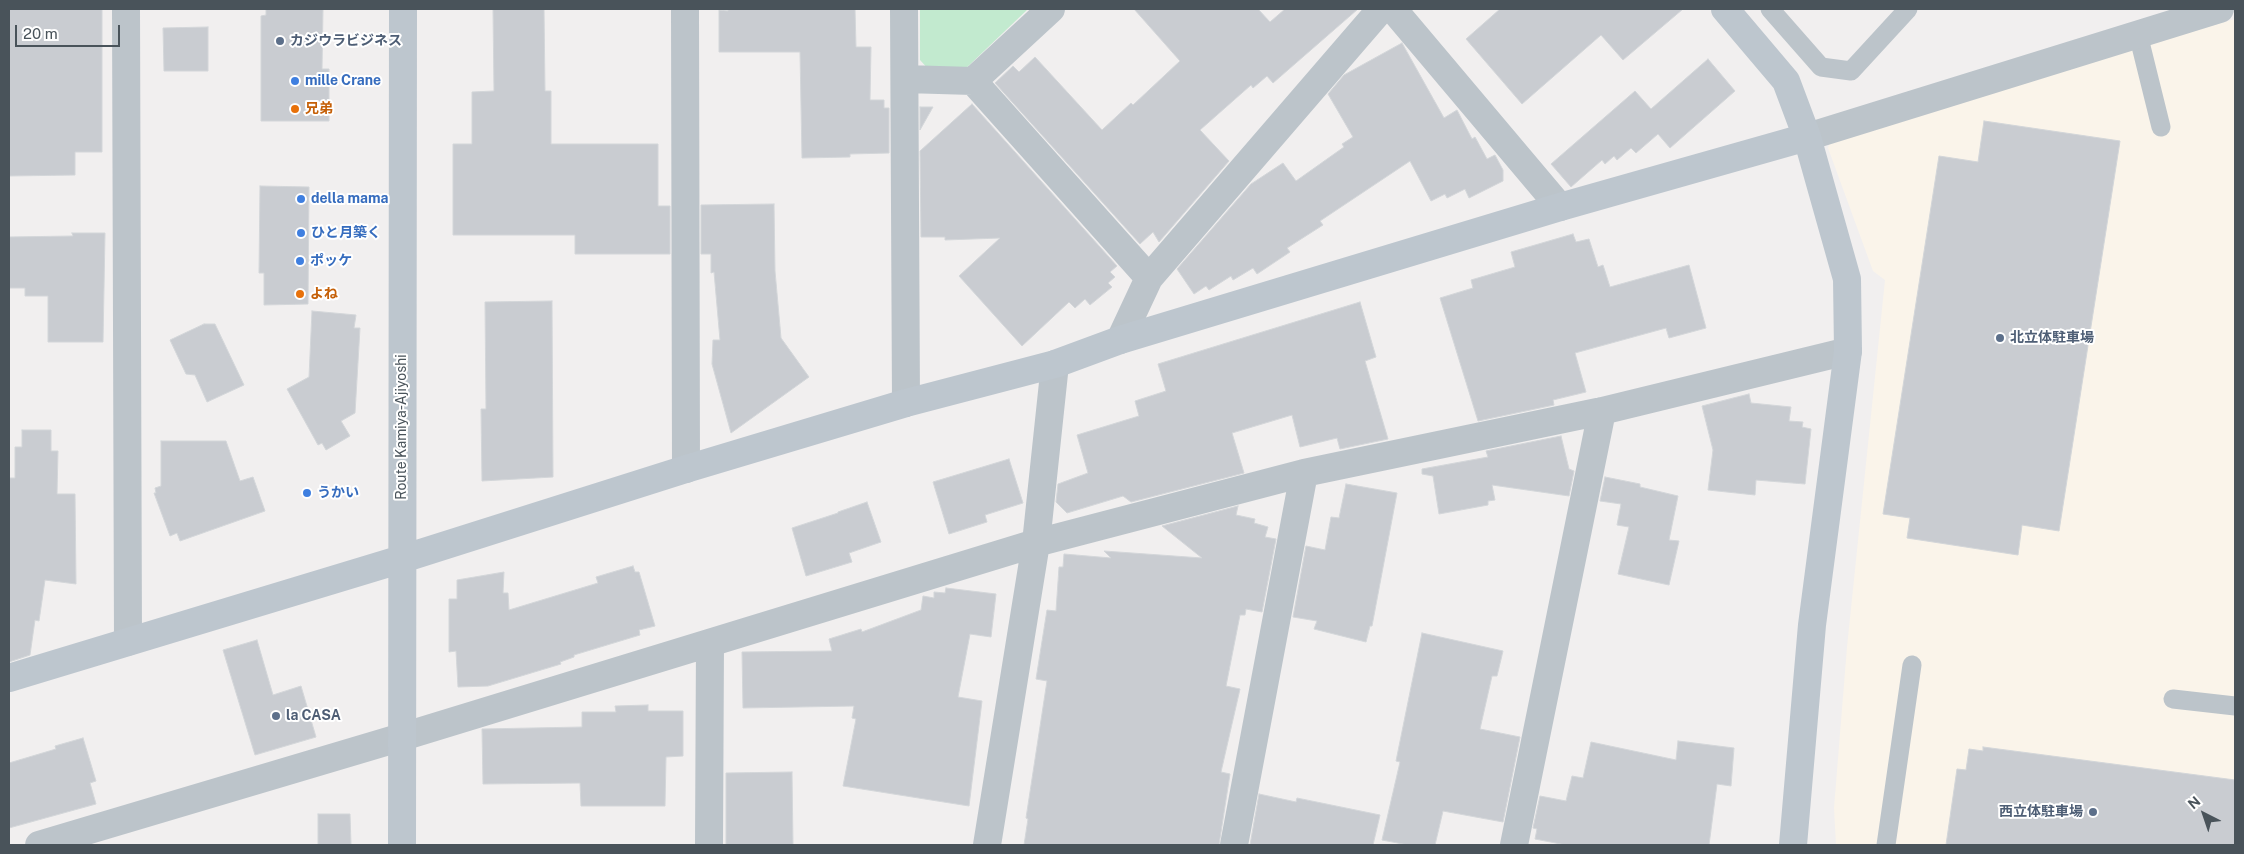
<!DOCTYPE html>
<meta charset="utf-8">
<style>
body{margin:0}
#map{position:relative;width:2244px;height:854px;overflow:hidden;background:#f1efef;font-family:"Public Sans",sans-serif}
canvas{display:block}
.frame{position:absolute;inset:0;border:10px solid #49535a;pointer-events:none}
.north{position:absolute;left:2179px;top:789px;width:50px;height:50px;-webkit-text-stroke:4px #fff;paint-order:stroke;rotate:319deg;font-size:14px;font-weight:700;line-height:20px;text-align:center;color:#49535a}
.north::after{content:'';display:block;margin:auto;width:18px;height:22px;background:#49535a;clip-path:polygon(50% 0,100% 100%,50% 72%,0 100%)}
.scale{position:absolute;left:15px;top:25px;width:105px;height:22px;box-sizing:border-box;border:2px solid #49535a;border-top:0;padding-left:6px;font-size:15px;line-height:18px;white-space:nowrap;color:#49535a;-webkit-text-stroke:4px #fff;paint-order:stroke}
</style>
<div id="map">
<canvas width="2244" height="854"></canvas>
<div class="frame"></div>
<div class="north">N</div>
<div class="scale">20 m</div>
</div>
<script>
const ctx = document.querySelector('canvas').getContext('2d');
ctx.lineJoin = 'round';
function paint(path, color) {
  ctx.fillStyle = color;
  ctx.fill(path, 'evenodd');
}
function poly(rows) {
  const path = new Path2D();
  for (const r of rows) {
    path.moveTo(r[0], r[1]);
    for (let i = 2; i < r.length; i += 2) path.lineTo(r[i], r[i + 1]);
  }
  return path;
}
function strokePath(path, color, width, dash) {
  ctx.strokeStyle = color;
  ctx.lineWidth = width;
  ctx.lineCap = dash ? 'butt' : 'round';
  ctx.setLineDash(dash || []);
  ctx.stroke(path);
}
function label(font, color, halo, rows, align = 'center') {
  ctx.font = font + ' "Public Sans","Noto Sans JP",sans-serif';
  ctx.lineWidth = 4;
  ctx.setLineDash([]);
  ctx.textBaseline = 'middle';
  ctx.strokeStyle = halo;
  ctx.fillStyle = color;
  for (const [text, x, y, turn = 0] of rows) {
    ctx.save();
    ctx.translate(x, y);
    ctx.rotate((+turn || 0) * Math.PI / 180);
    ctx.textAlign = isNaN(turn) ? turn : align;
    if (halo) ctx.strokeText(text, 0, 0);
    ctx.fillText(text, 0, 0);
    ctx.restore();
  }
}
paint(poly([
 [2235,19,2235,845,1836,845,1834,808,1847,647,1885,280,1873,271,1828,148,1832,137]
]), '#faf4ea');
paint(poly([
 [920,9,1028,9,961,73,930,71,920,60]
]), '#c2eacf');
const building = poly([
 [9,9,102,9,102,152,75,152,75,175,9,176,9,9],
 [266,9,323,9,322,69,329,69,329,121,261,121,261,16,266,15,266,9],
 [493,9,544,9,545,91,551,91,551,144,658,144,658,206,670,206,670,254,575,254,575,235,453,235,453,144,472,144,472,92,494,91,493,9],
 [728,9,855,9,856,47,871,47,870,100,884,100,884,108,889,108,889,153,850,154,850,157,802,158,800,52,719,52,719,10,728,11,728,9],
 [1134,9,1258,9,1270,22,1285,9,1358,9,1273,83,1267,76,1253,88,1251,85,1200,130,1229,161,1159,242,1153,232,1140,244,995,83,1013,66,1019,72,1035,57,1102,130,1131,103,1133,105,1180,61,1134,9],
 [1500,9,1683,9,1623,60,1601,35,1522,104,1466,39,1500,9],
 [208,27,208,71,164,71,163,28,208,27],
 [1402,43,1444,118,1457,110,1472,139,1475,137,1487,159,1495,155,1503,170,1503,181,1469,198,1465,189,1447,198,1445,194,1431,201,1410,161,1320,221,1323,225,1287,248,1290,252,1257,274,1253,268,1233,280,1231,276,1209,290,1206,286,1194,294,1177,269,1251,184,1283,163,1296,181,1344,147,1342,144,1353,137,1328,94,1344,75,1402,43],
 [1708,59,1735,91,1670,148,1658,134,1636,153,1631,148,1617,160,1614,156,1605,164,1602,160,1571,187,1551,164,1635,91,1651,109,1708,59],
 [972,104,1117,266,1110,272,1115,277,1108,283,1112,287,1090,305,1085,299,1075,308,1069,302,1022,346,959,276,1000,238,945,240,945,237,921,237,920,151,972,104],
 [920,107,933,107,920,130,920,107],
 [1984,121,2120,141,2059,531,2022,525,2018,555,1907,538,1910,518,1883,514,1939,156,1978,162,1984,121],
 [260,186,309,187,308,304,264,305,264,273,259,273,260,186],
 [774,204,775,271,781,338,809,377,731,433,712,364,713,340,720,340,714,272,711,273,711,254,701,254,701,205,774,204],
 [72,233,105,233,103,342,48,342,48,296,25,296,25,288,9,288,9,237,73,236,72,233],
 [1573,234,1576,242,1589,239,1598,267,1603,265,1610,287,1689,265,1706,328,1669,338,1666,328,1575,353,1586,392,1553,400,1554,405,1478,421,1440,298,1473,288,1471,280,1515,267,1511,252,1573,234],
 [552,301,553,477,482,481,481,409,486,409,485,302,552,301],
 [1360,302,1376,357,1365,361,1388,439,1340,449,1337,438,1300,447,1292,415,1232,433,1244,473,1131,502,1123,496,1067,513,1056,502,1058,484,1088,473,1077,435,1139,416,1135,401,1166,391,1158,364,1360,302],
 [312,311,356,315,354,328,360,328,355,413,341,421,350,436,326,450,322,443,318,445,287,389,309,377,312,311],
 [204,324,215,324,244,385,207,402,195,375,186,374,170,340,204,324],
 [1749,394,1751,403,1791,407,1789,421,1803,422,1802,427,1811,429,1805,484,1756,480,1755,495,1708,490,1713,450,1702,406,1749,394],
 [22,430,51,430,51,451,58,451,57,494,75,494,76,584,45,580,39,621,35,620,30,655,9,662,9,478,15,478,15,447,22,447,22,430],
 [1561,436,1569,469,1574,471,1569,496,1492,485,1495,500,1488,501,1488,505,1439,514,1433,476,1422,474,1422,469,1488,457,1486,451,1561,436],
 [161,441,226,441,240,481,253,477,265,511,180,541,177,533,170,536,154,493,156,493,155,488,161,486,161,441],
 [1009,459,1023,503,985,515,987,522,949,534,933,482,1009,459],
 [1605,477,1640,484,1640,487,1678,496,1669,540,1679,541,1669,585,1618,574,1629,527,1617,525,1621,504,1600,501,1605,477],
 [1346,484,1397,493,1372,626,1370,626,1366,642,1314,629,1317,621,1293,617,1306,546,1325,550,1331,517,1339,518,1346,484],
 [867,502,881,542,849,553,852,562,806,576,792,528,838,513,838,512,867,502],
 [1238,506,1236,515,1255,519,1254,523,1268,527,1265,537,1276,539,1262,612,1246,609,1245,615,1240,615,1226,686,1240,689,1221,772,1230,774,1219,845,1024,845,1028,819,1026,818,1047,681,1036,679,1047,610,1056,611,1059,567,1063,567,1064,554,1111,558,1104,551,1202,558,1162,526,1238,506],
 [633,566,635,572,639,572,655,626,639,630,640,635,574,655,574,657,560,662,561,664,488,686,458,687,456,651,449,652,449,599,457,599,457,580,504,572,503,593,508,593,509,610,598,583,596,577,633,566],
 [946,588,996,594,991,637,970,634,958,697,982,701,969,806,843,786,856,719,852,718,854,706,743,708,742,652,832,651,829,639,861,629,862,632,921,610,923,596,934,598,934,592,945,593,946,588],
 [1422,633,1503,651,1497,676,1492,676,1480,729,1520,737,1503,822,1443,811,1435,845,1408,845,1382,840,1400,762,1396,761,1422,633],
 [257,640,273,695,301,686,316,737,255,755,223,650,257,640],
 [648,705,648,711,683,711,683,756,666,757,665,806,581,806,580,783,483,784,482,729,582,727,582,712,616,712,615,706,648,705],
 [83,738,96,781,90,783,96,804,9,828,9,763,56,749,55,746,83,738],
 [1678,741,1734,748,1731,786,1717,784,1709,845,1566,845,1535,839,1537,829,1533,828,1540,796,1566,801,1572,776,1583,778,1591,742,1676,760,1678,741],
 [1983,747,2235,780,2235,845,1946,845,1957,769,1966,770,1969,749,1983,751,1983,747],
 [792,772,793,845,726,845,726,773,792,772],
 [1259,794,1296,802,1297,798,1380,815,1373,845,1250,845,1259,794],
 [318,814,350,814,351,845,318,845,318,814]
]);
paint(building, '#c9ccd1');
strokePath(building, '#d3d6d9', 1);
strokePath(poly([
 [1770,9,1821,67,1851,71,1908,9],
 [2138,34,2161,127],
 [2173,699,2235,706],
 [1886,845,1912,665]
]), '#bcc4ca', 19);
strokePath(poly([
 [126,9,128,642],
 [685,9,686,469],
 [904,9,906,403],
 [1051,9,973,81,1149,278],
 [1393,9,1560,207],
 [905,79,973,81],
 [1807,137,2220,9],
 [1120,340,1149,278,1381,9],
 [39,845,402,737,1036,543,1304,473,1602,411,1848,351],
 [709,845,710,643],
 [987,845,1036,543,1055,364],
 [1234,845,1304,473],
 [1514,845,1602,411]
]), '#bcc4ca', 28);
strokePath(poly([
 [1725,9,1786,81,1807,137,1847,279,1848,351,1812,625,1793,845],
 [9,678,402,559,686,469,906,403,1055,364,1120,340,1560,207,1807,137],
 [402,845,403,9]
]), '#bdc6ce', 28);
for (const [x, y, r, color] of [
 [280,41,5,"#5c6f8a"],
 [295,81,5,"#3f7fe0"],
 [295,109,5,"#e8710a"],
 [301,199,5,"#3f7fe0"],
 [301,233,5,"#3f7fe0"],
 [300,261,5,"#3f7fe0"],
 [300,294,5,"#e8710a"],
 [2000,338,5,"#5c6f8a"],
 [307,493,5,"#3f7fe0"],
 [276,716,5,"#5c6f8a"],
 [2093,812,5,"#5c6f8a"]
]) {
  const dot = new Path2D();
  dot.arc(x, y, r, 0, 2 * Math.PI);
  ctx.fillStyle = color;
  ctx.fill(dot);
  strokePath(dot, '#fff', 2);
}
label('bold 14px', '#4e5e75', '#fff', [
 ["カジウラビジネス",290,41],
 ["北立体駐車場",2010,338],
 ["la CASA",286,716],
 ["西立体駐車場",2083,812,"right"]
], 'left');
label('bold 14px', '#366cbe', '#fff', [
 ["mille Crane",305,81],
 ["della mama",311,199],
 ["ひと月築く",311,233],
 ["ポッケ",310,261],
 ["うかい",317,493]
], 'left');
label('bold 14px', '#c56008', '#fff', [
 ["兄弟",305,109],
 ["よね",310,294]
], 'left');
label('14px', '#49535a', '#fff', [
 ["Route Kamiya-Ajiyoshi",402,427,-90]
]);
</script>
